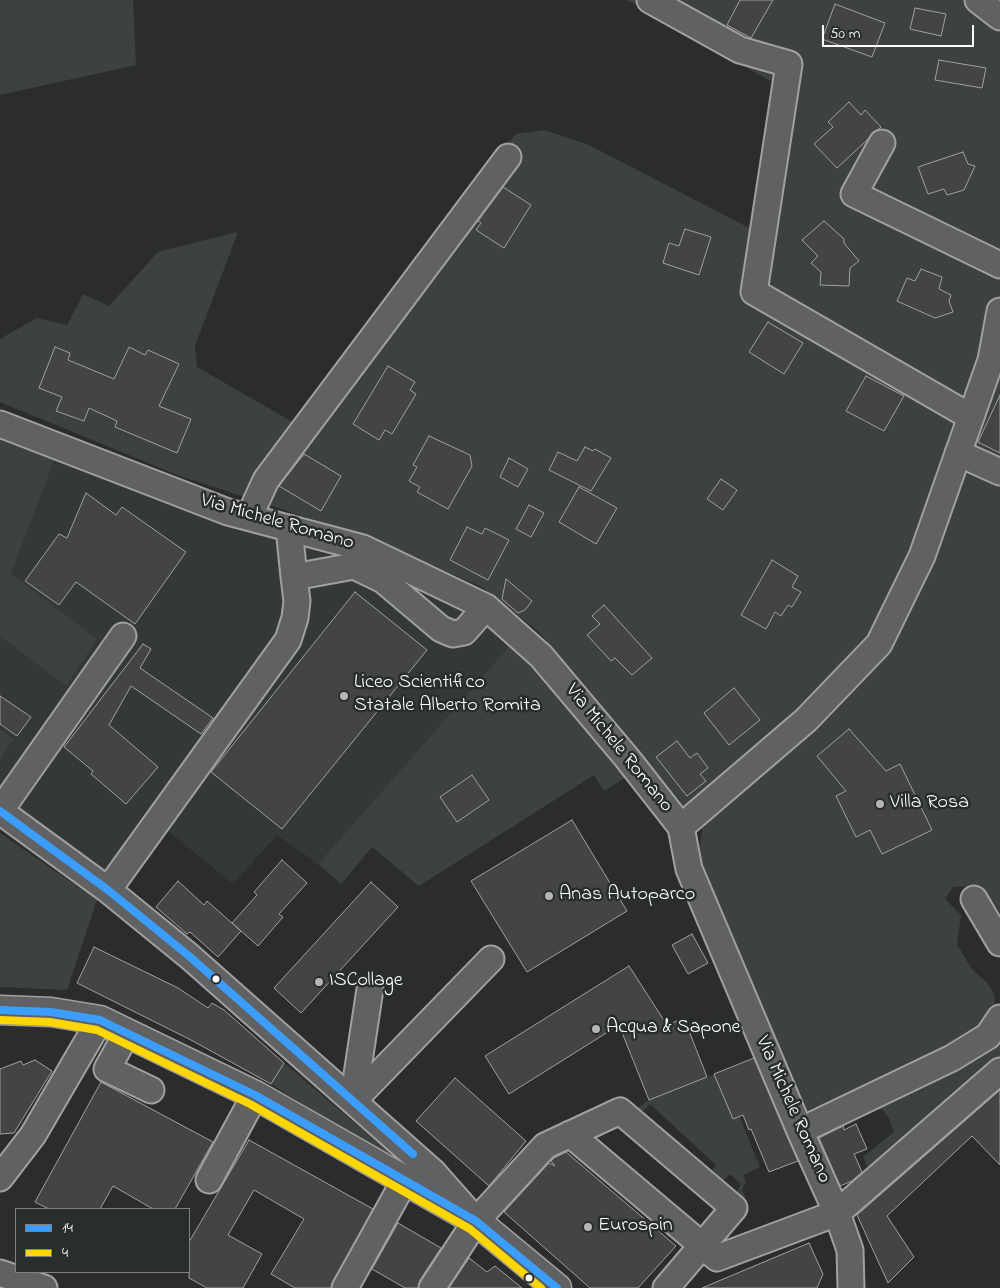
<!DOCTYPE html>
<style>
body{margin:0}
#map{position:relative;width:1000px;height:1288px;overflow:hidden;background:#2b2c2d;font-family:"Indie Flower",sans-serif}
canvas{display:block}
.legend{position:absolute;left:15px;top:1208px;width:175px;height:65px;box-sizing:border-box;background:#2a2d2e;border:1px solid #7f8182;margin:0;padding:6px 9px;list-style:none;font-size:15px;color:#fff}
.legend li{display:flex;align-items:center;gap:10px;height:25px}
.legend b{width:25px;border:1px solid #7f8182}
.scale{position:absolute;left:822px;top:25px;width:152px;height:22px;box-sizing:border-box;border:2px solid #fff;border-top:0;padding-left:6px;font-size:15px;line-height:18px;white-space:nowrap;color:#fff;-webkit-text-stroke:4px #2a2d2e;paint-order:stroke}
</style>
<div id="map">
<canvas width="1000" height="1288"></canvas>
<ul class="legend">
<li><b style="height:6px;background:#3b9eff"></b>14</li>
<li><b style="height:6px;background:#ffd700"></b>4</li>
</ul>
<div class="scale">50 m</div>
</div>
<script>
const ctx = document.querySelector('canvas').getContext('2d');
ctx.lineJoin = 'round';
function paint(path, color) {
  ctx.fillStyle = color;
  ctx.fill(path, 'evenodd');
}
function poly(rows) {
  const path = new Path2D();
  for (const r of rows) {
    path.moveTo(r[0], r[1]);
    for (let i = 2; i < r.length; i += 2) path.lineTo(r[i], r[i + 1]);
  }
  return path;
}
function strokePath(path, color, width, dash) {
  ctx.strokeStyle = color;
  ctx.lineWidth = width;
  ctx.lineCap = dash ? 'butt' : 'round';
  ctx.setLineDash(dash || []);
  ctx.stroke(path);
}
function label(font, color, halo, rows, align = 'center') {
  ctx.font = font + ' "Indie Flower",sans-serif';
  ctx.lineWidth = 5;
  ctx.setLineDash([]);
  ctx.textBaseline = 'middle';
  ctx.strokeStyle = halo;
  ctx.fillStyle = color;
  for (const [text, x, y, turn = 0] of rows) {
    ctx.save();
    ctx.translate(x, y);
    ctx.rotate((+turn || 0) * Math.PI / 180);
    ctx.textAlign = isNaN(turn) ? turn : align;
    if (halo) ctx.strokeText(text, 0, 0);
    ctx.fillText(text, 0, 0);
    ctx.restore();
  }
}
paint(poly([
 [55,458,164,501,235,520,356,560,468,608,514,641,318,864,277,835,233,884,145,812,104,872,23,810,0,796,0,760,14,740,0,730,0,636,66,685,11,574]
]), '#353839');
paint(poly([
 [0,0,133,0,136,65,0,95],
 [627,0,1000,0,1000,912,981,885,953,887,945,899,961,915,957,944,971,968,989,985,995,997,993,1014,980,1035,809,1118,703,868,700,847,702,829,538,631,482,587,364,536,180,476,0,402,0,339,37,318,67,325,83,294,109,306,158,252,238,232,195,346,197,367,296,424,499,153,516,134,544,130,589,145,755,231,781,87],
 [0,436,55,458,11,574,97,639,66,686,0,636],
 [514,641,629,775,604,791,594,775,419,886,372,847,341,884,318,864],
 [0,730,14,739,0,760],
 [0,833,97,900,67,990,0,987],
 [1000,1031,1000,1058,871,1175,863,1157,894,1132,889,1118,883,1110,877,1109,857,1118,856,1112],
 [284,1063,389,1152,388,1158,271,1084],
 [721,1072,718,1083,726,1103,733,1101,760,1167,743,1175,746,1182,742,1190,746,1198,734,1196,741,1184,730,1174,724,1180,712,1171,716,1165,650,1104,639,1115,635,1110,649,1100]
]), '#3e4142');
const building = poly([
 [740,0,773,0,751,38,727,25,740,0],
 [835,4,885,23,872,57,822,39,835,4],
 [915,8,946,14,941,36,910,29,915,8],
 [939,60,986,68,982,88,935,80,939,60],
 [849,102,861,115,865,110,881,127,837,168,814,144,833,127,828,122,849,102],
 [963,152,968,164,975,166,964,190,947,195,944,189,928,194,918,167,963,152],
 [503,187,531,205,504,248,476,230,481,223,478,221,503,187],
 [824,221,844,239,844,243,859,261,850,268,849,286,820,285,821,272,811,263,818,256,802,240,824,221],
 [685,229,711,237,699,275,663,263,669,243,679,246,685,229],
 [921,269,942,277,939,289,951,295,949,301,953,312,935,318,897,301,907,278,915,281,921,269],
 [768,322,803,343,784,374,749,352,768,322],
 [55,347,70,353,68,360,114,379,129,347,145,355,148,350,179,364,159,406,191,419,177,453,115,427,117,421,89,408,84,421,56,411,62,397,39,388,55,347],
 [388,366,415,382,410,390,416,394,392,434,385,430,379,440,353,424,388,366],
 [866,376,904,396,884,431,846,411,866,376],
 [1000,395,1000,453,978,442,1000,395],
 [429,436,470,455,472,466,448,509,417,492,420,487,409,481,417,467,413,465,429,436],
 [585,447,593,451,595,449,611,458,591,491,549,470,558,452,577,461,585,447],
 [304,454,341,476,321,511,279,486,304,454],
 [509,458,528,469,518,487,500,477,509,458],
 [721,479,737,490,723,510,707,499,721,479],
 [579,487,617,508,596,544,559,522,579,487],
 [86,493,116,515,122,507,186,552,135,624,76,582,59,605,25,581,59,534,67,538,86,493],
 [529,505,544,513,531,537,516,529,529,505],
 [467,527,482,534,485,528,509,540,488,580,450,560,467,527],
 [772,560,798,576,792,587,801,592,792,607,788,605,781,616,775,612,766,629,741,615,772,560],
 [506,579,532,601,525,610,518,613,502,599,506,579],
 [355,592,427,650,282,829,211,772,355,592],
 [604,605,652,658,632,675,615,658,611,661,587,635,600,624,592,616,604,605],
 [143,644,151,649,140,668,213,718,201,734,131,686,109,725,158,767,126,804,91,774,93,771,64,747,143,644],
 [734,688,760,720,729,745,704,713,734,688],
 [0,696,31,717,17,736,0,724,0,696],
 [849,729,886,771,900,764,932,830,882,854,870,830,856,837,836,796,846,791,817,756,849,729],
 [677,741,690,758,697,753,708,768,700,774,706,781,687,796,656,757,677,741],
 [472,775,489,800,457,822,440,797,472,775],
 [572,820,627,911,527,972,471,881,572,820],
 [282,860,307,883,279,914,283,917,258,946,232,923,257,895,254,892,282,860],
 [178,881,204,905,207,901,241,931,218,957,190,932,187,934,156,907,178,881],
 [371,882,398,907,301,1013,274,988,371,882],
 [692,934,708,963,688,974,672,945,692,934],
 [94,947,178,988,208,1008,212,1003,224,1010,284,1063,271,1084,191,1040,77,983,94,947],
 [629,966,667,1025,684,1018,707,1077,649,1100,619,1025,509,1094,485,1056,629,966],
 [754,1058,798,1161,769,1172,751,1129,749,1130,743,1115,733,1119,714,1074,754,1058],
 [35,1060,52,1071,14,1133,0,1134,0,1069,21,1061,23,1065,35,1060],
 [455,1078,526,1141,489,1186,416,1121,455,1078],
 [101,1082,213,1142,175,1209,153,1209,113,1186,100,1209,49,1209,35,1202,101,1082],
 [1000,1090,1000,1165,972,1136,887,1216,914,1257,888,1283,857,1215,1000,1090],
 [856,1124,867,1149,854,1154,862,1172,852,1181,840,1186,819,1138,843,1126,844,1130,856,1124],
 [249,1140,373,1209,331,1288,295,1288,271,1274,304,1219,254,1190,228,1235,262,1254,243,1288,207,1288,189,1278,189,1242,249,1140],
 [566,1152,676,1246,638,1288,590,1288,504,1212,549,1163,555,1166,551,1161,554,1158,566,1152],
 [398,1223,441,1248,420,1280,418,1288,405,1288,372,1269,398,1223],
 [809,1243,823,1274,817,1288,702,1288,809,1243],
 [469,1258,487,1272,495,1266,522,1288,449,1288,469,1258]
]);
paint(building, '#434444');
strokePath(building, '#a0a0a0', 1);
const minor = poly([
 [650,0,740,50,789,64,754,292,971,417],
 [978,0,1000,17],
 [882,143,854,194,1000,265],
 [0,424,228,512,363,548,486,607,541,656,627,758,681,827,689,869,800,1131,837,1213,850,1250,851,1288],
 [958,453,1000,472],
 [249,517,266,480,508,157],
 [289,528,294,577],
 [0,811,108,890,189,956,433,1172,470,1214],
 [0,811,123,636],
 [681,827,806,720,879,644,922,556,991,360,1000,311],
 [108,890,288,640,295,618,297,601,294,577,354,566,383,580,441,629,453,634,464,632,486,607],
 [974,899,1000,943],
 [127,1033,107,1069,151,1090],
 [353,1101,491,959],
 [353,1101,370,989],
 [800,1131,952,1058,988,1036,1000,1018],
 [570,1134,717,1258,837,1213,1000,1071],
 [0,1178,33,1135,100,1020],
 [209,1180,255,1095],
 [0,1273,44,1288],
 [345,1288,405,1180],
 [432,1288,476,1221,545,1146,620,1111,734,1208,666,1288]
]);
const major = poly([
 [0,1010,51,1012,100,1020,255,1095,476,1221,557,1288]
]);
strokePath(minor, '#a0a0a0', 29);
strokePath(major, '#a0a0a0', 31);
strokePath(minor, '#606162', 25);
strokePath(major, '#606162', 28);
strokePath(poly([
 [0,811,108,890,189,956,413,1154],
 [0,1010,51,1012,100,1020,255,1095,476,1221,557,1288]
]), '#3b9eff', 8);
strokePath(poly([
 [0,1020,50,1022,97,1030,250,1104,470,1229,541,1288]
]), '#ffd700', 8);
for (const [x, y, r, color] of [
 [344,696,5,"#b5b5b6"],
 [880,804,5,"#b5b5b6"],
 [549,896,5,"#b5b5b6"],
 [216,979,4.5,"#fff"],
 [319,982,5,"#b5b5b6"],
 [596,1029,5,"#b5b5b6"],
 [588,1227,5,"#b5b5b6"],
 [529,1278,4.5,"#fff"]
]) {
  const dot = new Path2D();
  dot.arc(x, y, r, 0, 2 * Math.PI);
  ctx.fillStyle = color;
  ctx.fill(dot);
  strokePath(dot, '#2a2d2e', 2);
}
label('20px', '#fff', '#2a2d2e', [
 ["Via Michele Romano",277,523,16],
 ["Via Michele Romano",618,749,51],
 ["Via Michele Romano",792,1110,66]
]);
label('20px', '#fff', '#2a2d2e', [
 ["Liceo Scientifico",354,684],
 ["Statale Alberto Romita",354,707],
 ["Villa Rosa",890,804],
 ["Anas Autoparco",559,896],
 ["ISCollage",329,982],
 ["Acqua & Sapone",606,1029],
 ["Eurospin",598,1227]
], 'left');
</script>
